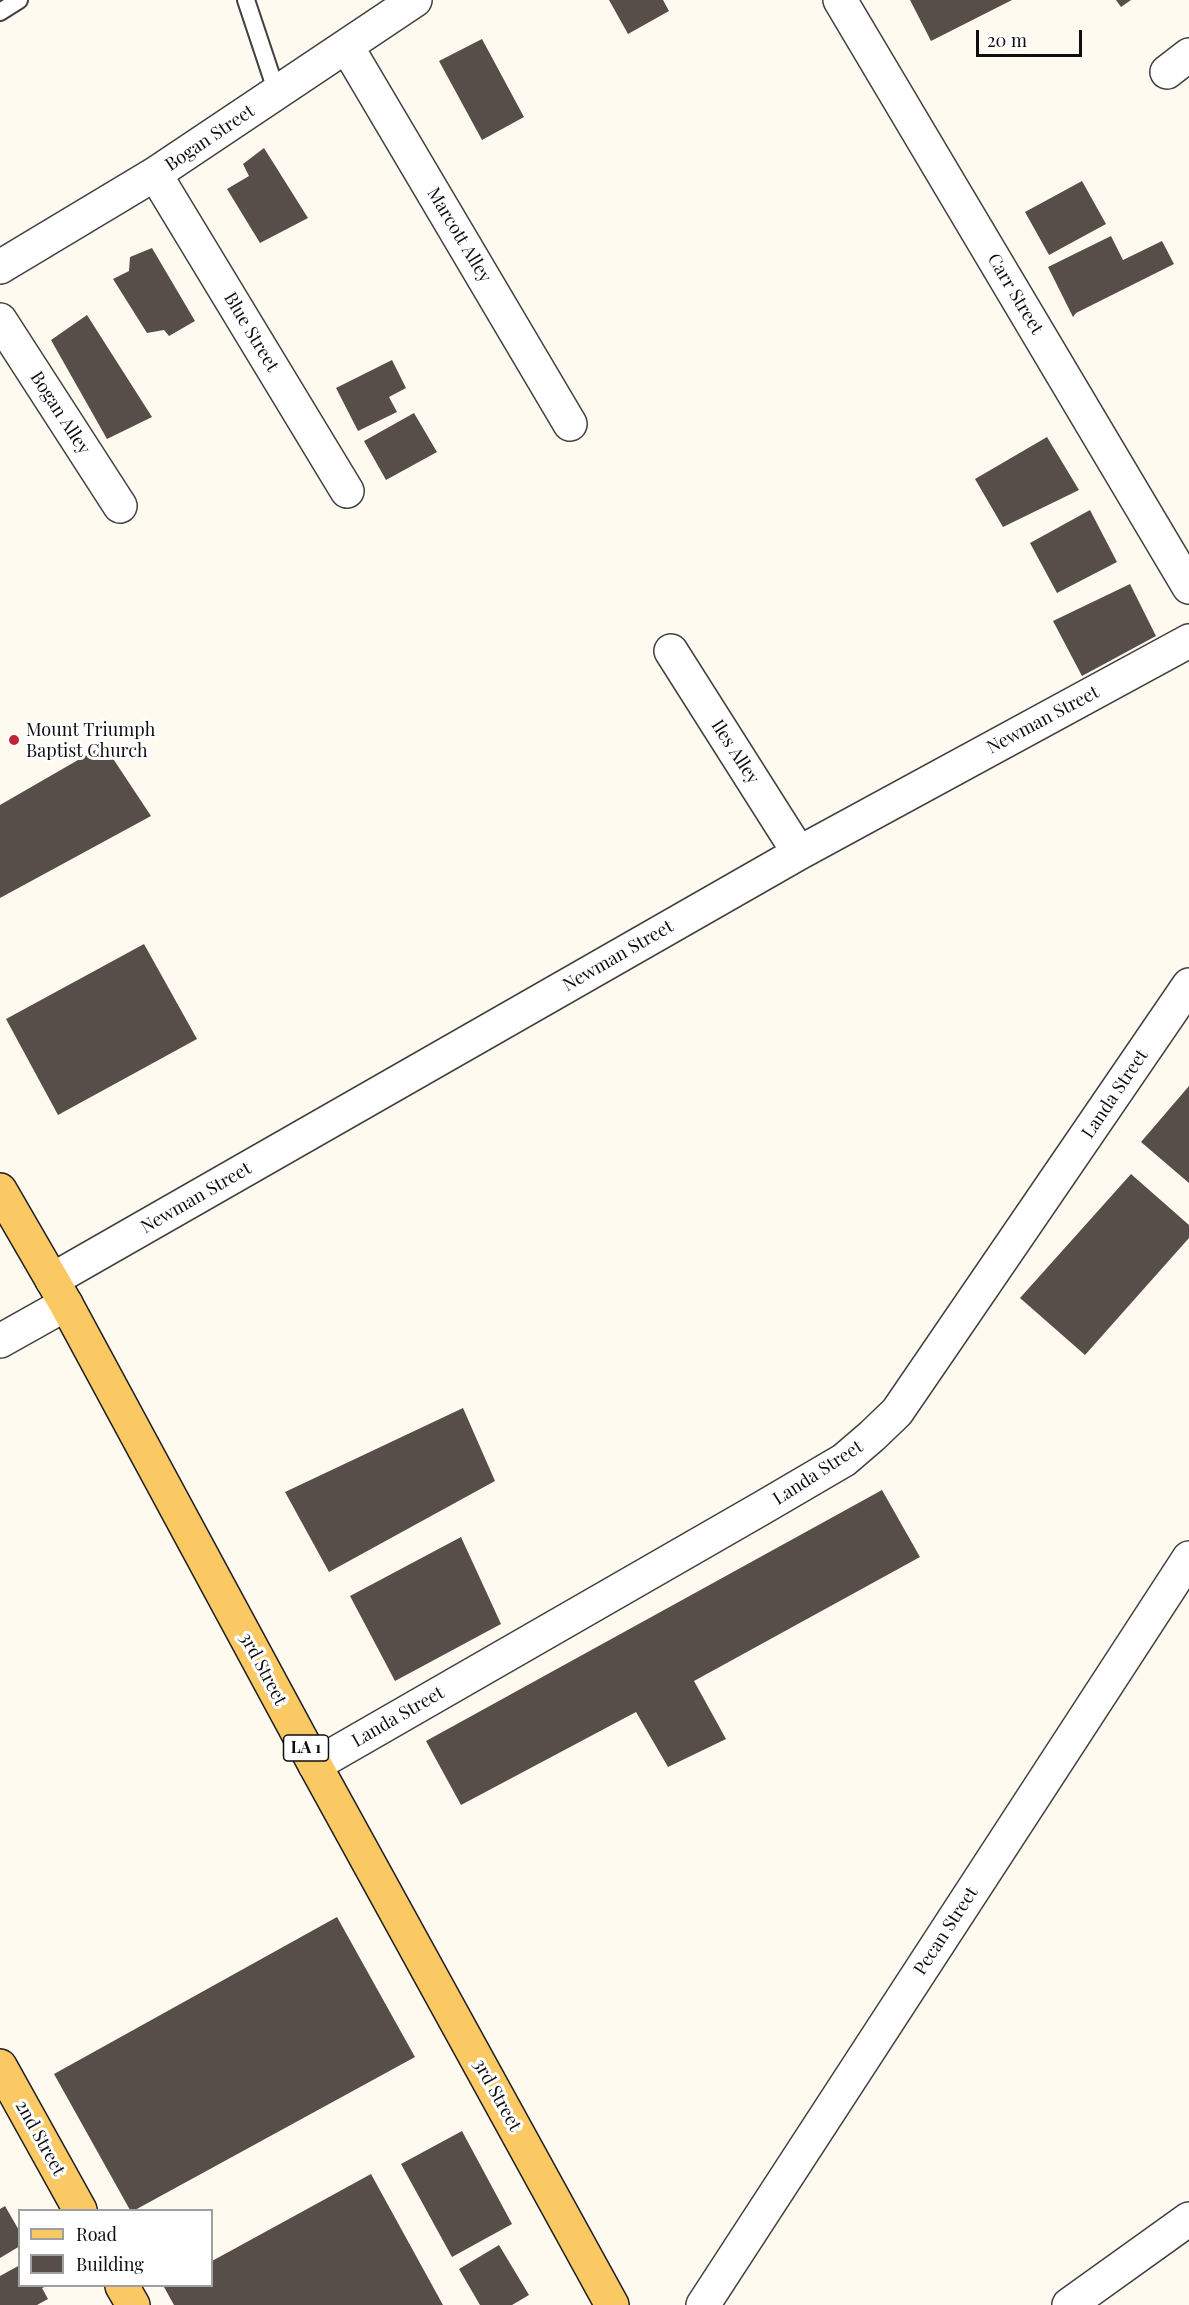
<!DOCTYPE html>
<style>
body{margin:0}
#map{position:relative;width:1189px;height:2305px;overflow:hidden;background:#fffaef;font-family:"Playfair Display",serif}
canvas{display:block}
.legend{position:absolute;left:18px;top:2209px;width:195px;height:78px;box-sizing:border-box;background:#fff;border:2px solid #9f9f9f;margin:0;padding:8px 10px;list-style:none;font-size:18px;color:#0e0e0e}
.legend li{display:flex;align-items:center;gap:12px;height:30px}
.legend b{width:30px;border:2px solid #9f9f9f}
.scale{position:absolute;left:976px;top:30px;width:106px;height:27px;box-sizing:border-box;border:3px solid #0e0e0e;border-top:0;padding-left:8px;font-size:18px;line-height:21px;white-space:nowrap;color:#0e0e0e;-webkit-text-stroke:4px #fff;paint-order:stroke}
</style>
<div id="map">
<canvas width="1189" height="2305"></canvas>
<ul class="legend">
<li><b style="height:8px;background:#fac964"></b>Road</li>
<li><b style="height:16px;background:#574e4a"></b>Building</li>
</ul>
<div class="scale">20 m</div>
</div>
<script>
const ctx = document.querySelector('canvas').getContext('2d');
ctx.lineJoin = 'round';
function paint(path, color) {
  ctx.fillStyle = color;
  ctx.fill(path, 'evenodd');
}
function poly(rows) {
  const path = new Path2D();
  for (const r of rows) {
    path.moveTo(r[0], r[1]);
    for (let i = 2; i < r.length; i += 2) path.lineTo(r[i], r[i + 1]);
  }
  return path;
}
function strokePath(path, color, width, dash) {
  ctx.strokeStyle = color;
  ctx.lineWidth = width;
  ctx.lineCap = dash ? 'butt' : 'round';
  ctx.setLineDash(dash || []);
  ctx.stroke(path);
}
function label(font, color, halo, rows, align = 'center') {
  ctx.font = font + ' "Playfair Display",serif';
  ctx.lineWidth = 6;
  ctx.setLineDash([]);
  ctx.textBaseline = 'middle';
  ctx.strokeStyle = halo;
  ctx.fillStyle = color;
  for (const [text, x, y, turn = 0] of rows) {
    ctx.save();
    ctx.translate(x, y);
    ctx.rotate((+turn || 0) * Math.PI / 180);
    ctx.textAlign = isNaN(turn) ? turn : align;
    if (halo) ctx.strokeText(text, 0, 0);
    ctx.fillText(text, 0, 0);
    ctx.restore();
  }
}
paint(poly([
 [609,0,663,0,669,11,628,34],
 [910,0,1012,0,931,41],
 [1116,0,1131,0,1121,7],
 [482,39,524,117,482,140,439,61],
 [264,148,308,218,260,243,227,189,249,176,243,164],
 [1082,181,1106,224,1049,255,1025,212],
 [1111,236,1123,260,1162,241,1174,264,1076,313,1073,317,1048,267],
 [152,248,195,321,169,336,164,330,147,333,113,279,129,271,130,257],
 [87,315,152,417,107,439,51,340],
 [392,360,406,388,389,397,397,412,358,431,336,388],
 [414,413,437,452,386,480,364,441],
 [1047,437,1079,490,1003,527,975,479],
 [1090,510,1117,562,1057,593,1030,543],
 [1130,584,1156,636,1082,676,1053,621],
 [104,745,151,816,0,898,0,805],
 [144,944,197,1039,58,1115,6,1019],
 [1189,1086,1189,1183,1141,1142],
 [1131,1174,1189,1225,1189,1238,1085,1355,1020,1298],
 [463,1408,495,1481,329,1572,285,1492],
 [882,1490,920,1557,694,1681,726,1739,668,1767,636,1712,461,1805,426,1741],
 [461,1537,501,1624,395,1681,350,1596],
 [337,1917,415,2057,135,2210,130,2210,54,2074],
 [462,2131,512,2224,452,2257,401,2164],
 [371,2174,443,2305,174,2305,164,2287,212,2286,212,2261],
 [5,2206,20,2232,20,2246,0,2258,0,2209],
 [499,2245,529,2295,512,2305,480,2305,459,2269],
 [20,2265,20,2286,47,2286,42,2288,48,2299,37,2305,0,2305,0,2276]
]), '#574e4a');
const lane = poly([
 [246,0,277,93],
 [0,12,19,0]
]);
const street = poly([
 [840,0,1189,587],
 [347,47,570,424],
 [1167,72,1189,55],
 [155,174,347,491],
 [0,267,155,174,415,0],
 [0,320,120,506],
 [671,651,799,853],
 [52,1280,799,853,1189,641],
 [0,1341,66,1304],
 [315,1765,762,1508,844,1460,872,1436,897,1412,1189,985],
 [703,2305,1189,1558],
 [1069,2305,1189,2219]
]);
const primary = poly([
 [0,1190,66,1304,315,1765,612,2305],
 [0,2066,80,2210],
 [122,2286,133,2305]
]);
strokePath(lane, '#414141', 20);
strokePath(street, '#414141', 36);
strokePath(primary, '#1f1f1f', 36);
strokePath(lane, '#fff', 16);
strokePath(street, '#fff', 33);
strokePath(primary, '#fac964', 33);
for (const [x, y, r, color] of [
 [14,740,6,"#c02438"]
]) {
  const dot = new Path2D();
  dot.arc(x, y, r, 0, 2 * Math.PI);
  ctx.fillStyle = color;
  ctx.fill(dot);
  strokePath(dot, '#fff', 2);
}
for (const [x, y, w] of [
 [306,1748,45]
]) {
  const box = new Path2D();
  box.roundRect(x - w / 2, y - 13, w, 26, 4.5);
  ctx.fillStyle = '#fff';
  ctx.fill(box);
  strokePath(box, '#0e0e0e', 1.5);
}
label('bold 16px', '#0e0e0e', null, [
 ["LA 1",306,1748]
]);
label('18px', '#0e0e0e', '#fff', [
 ["Bogan Street",210,138,-34],
 ["Marcott Alley",459,235,59],
 ["Carr Street",1015,294,59],
 ["Blue Street",251,332,59],
 ["Bogan Alley",60,413,57],
 ["Newman Street",1043,720,-28],
 ["Iles Alley",735,752,57],
 ["Newman Street",618,956,-30],
 ["Landa Street",1115,1094,-56],
 ["Newman Street",196,1198,-30],
 ["Landa Street",818,1473,-33],
 ["3rd Street",263,1669,62],
 ["Landa Street",398,1717,-30],
 ["Pecan Street",946,1931,-57],
 ["3rd Street",497,2095,61],
 ["2nd Street",40,2138,61]
]);
label('18px', '#0e0e0e', '#fff', [
 ["Mount Triumph",26,730],
 ["Baptist Church",26,751]
], 'left');
</script>
